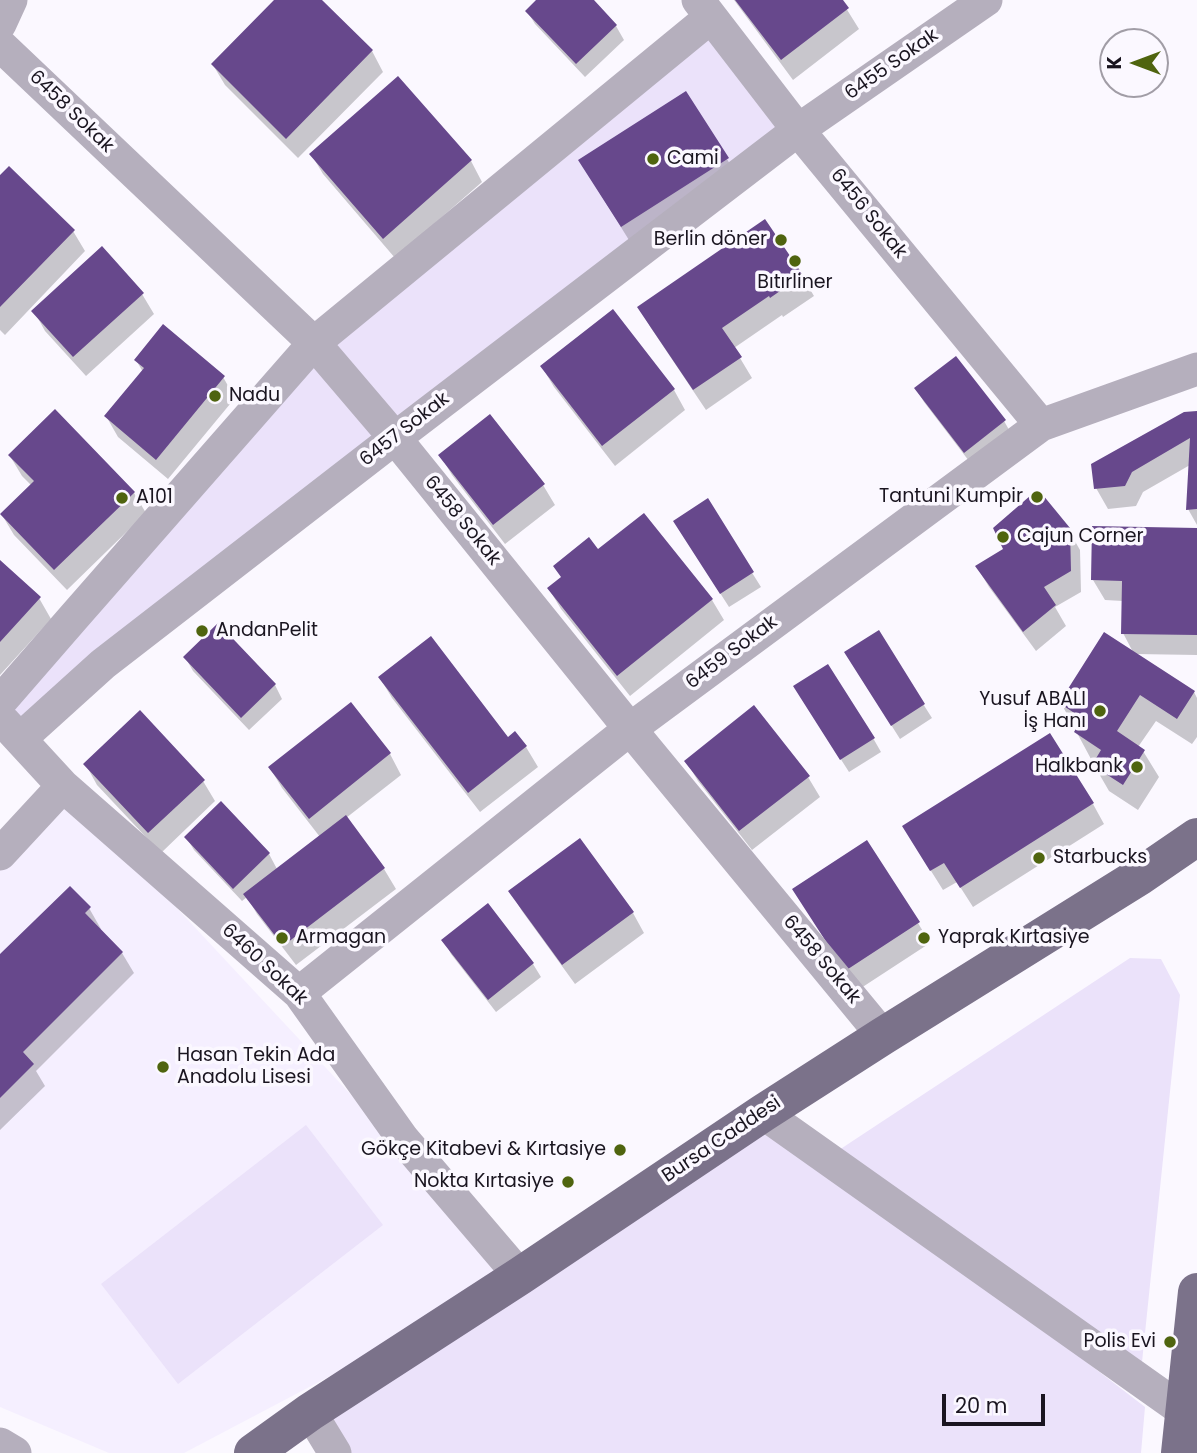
<!DOCTYPE html>
<meta charset="utf-8">
<style>
body{margin:0}
#map{position:relative;width:1197px;height:1453px;overflow:hidden;background:#fbf8ff;font-family:Poppins,sans-serif}
canvas{display:block}
.north{position:absolute;left:1099px;top:28px;width:70px;height:70px;box-sizing:border-box;background:#fbf8ff;border:2px solid #a19da6;border-radius:50%;rotate:270deg;font-size:19px;font-weight:700;line-height:28px;text-align:center;color:#1a1520}
.north::after{content:'';display:block;margin:auto;width:24px;height:32px;background:#4f640f;clip-path:polygon(50% 0,100% 100%,50% 72%,0 100%)}
.scale{position:absolute;left:942px;top:1394px;width:103px;height:32px;box-sizing:border-box;border:4px solid #1a1520;border-top:0;padding-left:9px;font-size:21px;line-height:24px;white-space:nowrap;color:#1a1520;-webkit-text-stroke:5px #fbf8ff;paint-order:stroke}
</style>
<div id="map">
<canvas width="1197" height="1453"></canvas>
<div class="north">K</div>
<div class="scale">20 m</div>
</div>
<script>
const ctx = document.querySelector('canvas').getContext('2d');
ctx.lineJoin = 'round';
function paint(path, color) {
  ctx.fillStyle = color;
  ctx.fill(path, 'evenodd');
}
function poly(rows) {
  const path = new Path2D();
  for (const r of rows) {
    path.moveTo(r[0], r[1]);
    for (let i = 2; i < r.length; i += 2) path.lineTo(r[i], r[i + 1]);
  }
  return path;
}
function strokePath(path, color, width, dash) {
  ctx.strokeStyle = color;
  ctx.lineWidth = width;
  ctx.lineCap = dash ? 'butt' : 'round';
  ctx.setLineDash(dash || []);
  ctx.stroke(path);
}
function label(font, color, halo, rows, align = 'center') {
  ctx.font = font + ' Poppins,sans-serif';
  ctx.lineWidth = 7;
  ctx.setLineDash([]);
  ctx.textBaseline = 'middle';
  ctx.strokeStyle = halo;
  ctx.fillStyle = color;
  for (const [text, x, y, turn = 0] of rows) {
    ctx.save();
    ctx.translate(x, y);
    ctx.rotate((+turn || 0) * Math.PI / 180);
    ctx.textAlign = isNaN(turn) ? turn : align;
    if (halo) ctx.strokeText(text, 0, 0);
    ctx.fillText(text, 0, 0);
    ctx.restore();
  }
}
paint(poly([
 [63,786,520,1276,184,1453,109,1453,0,1407,0,859]
]), '#f5efff');
paint(poly([
 [711,17,798,130,20,739,0,718,314,343],
 [1130,958,1161,959,1180,995,1142,1362,839,1150],
 [763,1113,1145,1407,1141,1453,334,1453,310,1412],
 [306,1125,383,1225,178,1384,101,1284]
]), '#ebe2fa');
paint(poly([
 [277,0,319,0,372,51,383,72,298,158,225,85,213,65],
 [539,0,591,0,616,26,624,40,585,77,535,24,527,11],
 [734,0,841,0,859,29,793,80],
 [398,78,471,161,482,182,395,258,323,174,311,154],
 [727,159,742,185,637,253,596,187],
 [0,178,73,231,85,251,5,335,0,330],
 [765,222,802,276,814,296,783,317,782,315,734,348,752,378,706,410,651,328,639,308],
 [142,294,154,314,86,376,45,331,34,311],
 [136,360,223,377,235,398,168,479,118,437,106,416,143,372],
 [542,367,674,390,685,410,615,466,554,387],
 [916,389,1004,421,1012,435,972,465,924,402],
 [1197,413,1197,525,1188,509,1190,465,1143,492,1136,506,1108,509,1096,488],
 [440,455,543,485,555,505,505,544,452,475],
 [10,456,134,493,146,513,67,590,14,535,2,515,32,486,22,476],
 [707,501,761,587,729,607,683,535],
 [644,515,712,600,724,620,630,696,561,609,549,589],
 [1068,529,1080,550,1081,592,1055,607,1066,626,1036,651,989,587,977,567],
 [1197,529,1197,655,1135,654,1194,692,1197,698,1197,737,1192,744,1156,721,1138,747,1143,751,1159,777,1138,810,1109,791,1094,765,1096,762,1091,759,1061,703,1134,654,1123,633,1123,601,1105,600,1093,580],
 [0,562,39,598,51,619,0,675],
 [878,633,932,718,900,739,854,666],
 [185,657,275,685,282,699,249,730,193,671],
 [380,678,508,740,515,733,526,747,538,767,480,812,392,698],
 [803,700,873,738,881,752,849,772],
 [350,705,390,754,401,775,346,818,384,869,396,889,296,965,257,914,247,897,242,901,194,850,186,837,221,804,269,854,277,869,320,837,282,788,270,768],
 [686,761,808,777,820,797,752,850,698,781],
 [86,765,203,781,215,801,161,853,97,785],
 [1093,804,1104,824,973,907,957,882,943,890,916,847],
 [510,891,633,913,644,933,575,984,522,911],
 [89,908,101,929,100,930,122,953,134,973,36,1071,45,1086,0,1130,0,957],
 [806,909,918,923,930,943,858,990],
 [444,940,533,964,541,977,496,1012,451,954]
]), '#0003');
paint(poly([
 [274,0,322,0,373,50,286,139,211,64],
 [536,0,594,0,617,25,576,64,525,11],
 [735,0,843,0,849,8,781,60],
 [398,76,472,160,383,239,309,154],
 [686,91,729,158,621,227,578,160],
 [9,166,75,230,0,307,0,175],
 [765,219,803,275,770,298,769,296,722,328,742,357,693,390,637,307],
 [102,246,144,293,73,357,31,311],
 [613,309,675,389,602,446,540,366],
 [163,324,225,376,156,460,104,416,144,368,134,360],
 [956,356,1006,420,964,453,914,388],
 [55,409,135,492,54,570,0,514,34,481,8,455],
 [1197,411,1197,509,1186,510,1190,438,1132,472,1125,486,1094,489,1091,464,1184,412],
 [490,414,545,484,493,525,438,455],
 [1038,489,1070,528,1071,571,1044,587,1056,605,1023,632,975,566,1003,549,993,528],
 [708,498,754,572,720,594,673,521],
 [644,513,713,599,617,676,547,588,561,577,553,566,589,537,598,549],
 [1092,526,1197,528,1197,635,1121,634,1122,581,1091,580],
 [0,560,41,597,0,642],
 [218,623,276,684,241,718,183,657],
 [879,630,925,704,891,726,844,652],
 [1104,632,1195,691,1177,719,1140,695,1117,731,1145,750,1123,785,1092,765,1101,750,1074,732,1082,718,1059,703],
 [431,636,508,737,515,731,527,746,468,793,378,677],
 [828,664,875,738,840,760,793,686],
 [351,702,391,753,309,819,268,767],
 [754,705,810,776,739,831,684,761],
 [140,710,205,780,148,833,83,764],
 [1050,733,1094,803,960,888,944,863,930,871,902,826],
 [221,801,270,853,233,889,184,837],
 [346,815,385,868,283,946,243,894],
 [580,838,634,912,562,965,508,891],
 [867,840,920,922,845,971,792,889],
 [70,886,91,907,85,913,123,952,23,1052,34,1064,0,1098,0,954],
 [488,903,534,963,488,1000,441,940]
]), '#67488c');
strokePath(poly([
 [698,0,798,130,1041,425],
 [0,24,11,0],
 [0,45,314,343,395,438,630,729,883,1036],
 [0,702,73,618,314,343,711,17],
 [4,722,63,786,299,993,403,1139,520,1276],
 [20,739,103,664,395,438,798,130,986,0],
 [0,854,63,786],
 [299,993,630,729,1041,425,1197,369],
 [763,1113,1185,1412],
 [310,1412,335,1453],
 [0,1444,15,1453]
]), '#b5afbd', 33);
strokePath(poly([
 [253,1453,310,1412,520,1276,763,1113,883,1036,1140,876,1197,837],
 [1180,1453,1197,1292]
]), '#7b728a', 38);
for (const [x, y, r, color] of [
 [653,159,7,"#4f640f"],
 [781,240,7,"#4f640f"],
 [795,261,7,"#4f640f"],
 [215,396,7,"#4f640f"],
 [1037,497,7,"#4f640f"],
 [122,498,7,"#4f640f"],
 [1003,537,7,"#4f640f"],
 [202,631,7,"#4f640f"],
 [1100,711,7,"#4f640f"],
 [1137,767,7,"#4f640f"],
 [1039,858,7,"#4f640f"],
 [282,938,7,"#4f640f"],
 [924,938,7,"#4f640f"],
 [163,1067,7,"#4f640f"],
 [620,1150,7,"#4f640f"],
 [568,1182,7,"#4f640f"],
 [1170,1342,7,"#4f640f"]
]) {
  const dot = new Path2D();
  dot.arc(x, y, r, 0, 2 * Math.PI);
  ctx.fillStyle = color;
  ctx.fill(dot);
  strokePath(dot, '#fbf8ff', 2.5);
}
label('19px', '#1a1520', '#fbf8ff', [
 ["6455 Sokak",892,65,-35],
 ["6458 Sokak",71,112,44],
 ["6456 Sokak",868,214,51],
 ["6457 Sokak",405,430,-38],
 ["6458 Sokak",462,521,51],
 ["6459 Sokak",732,653,-37],
 ["6458 Sokak",821,960,50],
 ["6460 Sokak",264,965,43],
 ["Bursa Caddesi",722,1140,-34]
]);
label('19px', '#1a1520', '#fbf8ff', [
 ["Cami",667,159],
 ["Berlin döner",767,240,"right"],
 ["Bıtırliner",795,283,"center"],
 ["Nadu",229,396],
 ["Tantuni Kumpir",1023,497,"right"],
 ["A101",136,498],
 ["Cajun Corner",1017,537],
 ["AndanPelit",216,631],
 ["Yusuf ABALI",1086,700,"right"],
 ["İş Hanı",1086,722,"right"],
 ["Halkbank",1123,767,"right"],
 ["Starbucks",1053,858],
 ["Armagan",296,938],
 ["Yaprak Kırtasiye",938,938],
 ["Hasan Tekin Ada",177,1056],
 ["Anadolu Lisesi",177,1078],
 ["Gökçe Kitabevi & Kırtasiye",606,1150,"right"],
 ["Nokta Kırtasiye",554,1182,"right"],
 ["Polis Evi",1156,1342,"right"]
], 'left');
</script>
